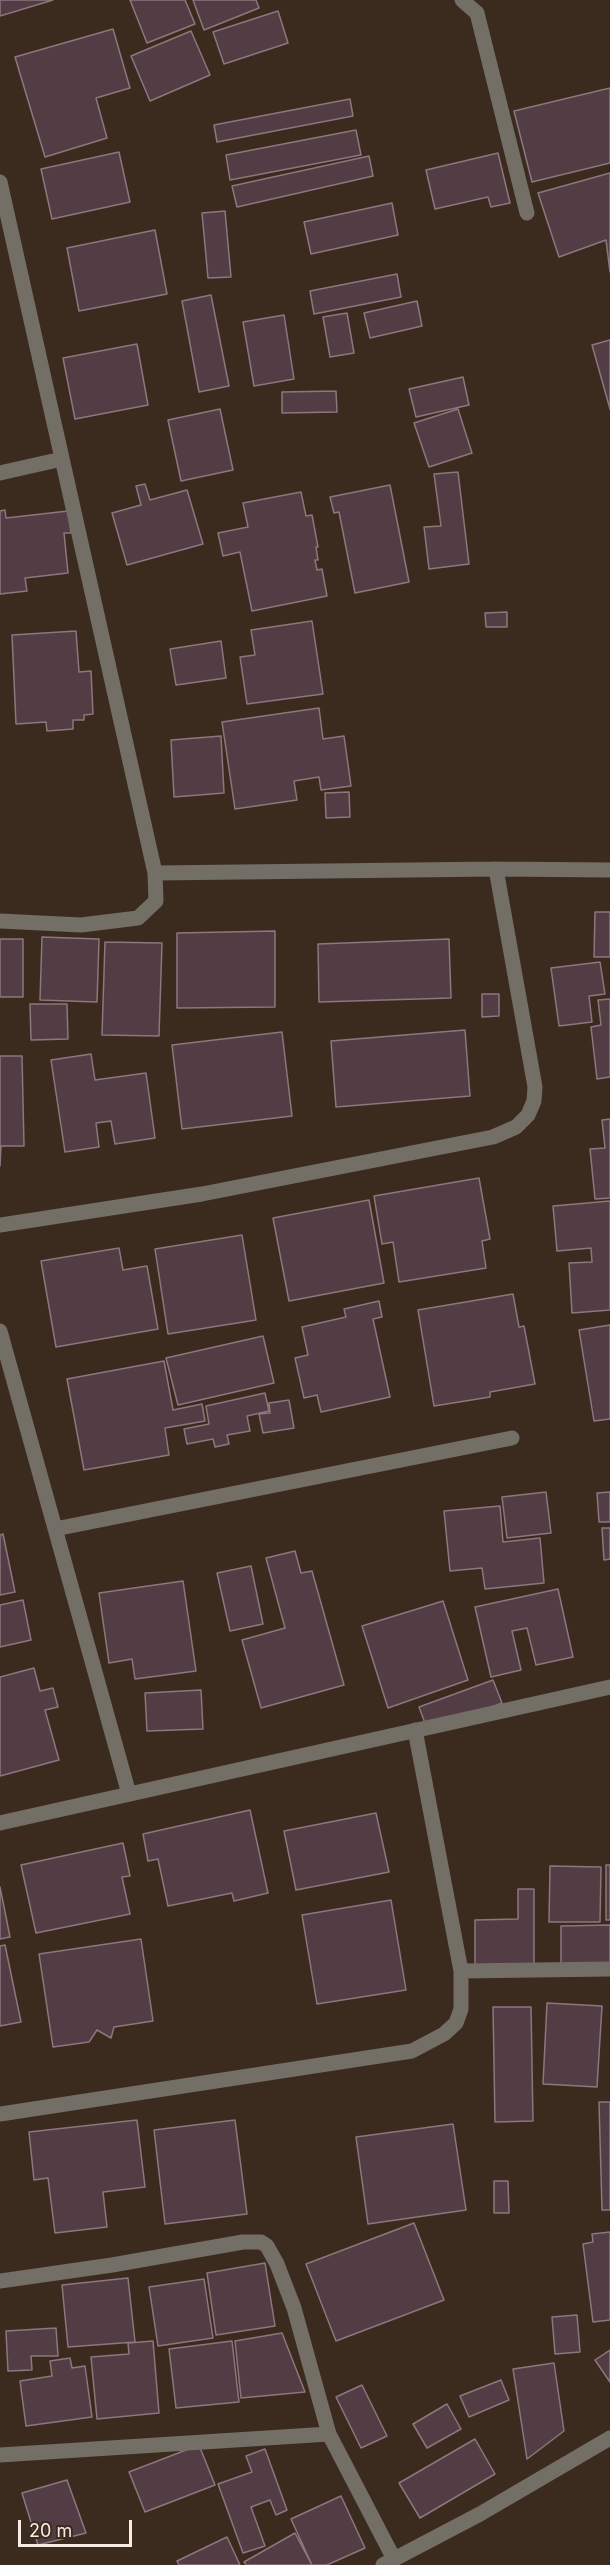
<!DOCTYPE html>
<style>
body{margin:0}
#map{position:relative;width:610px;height:2565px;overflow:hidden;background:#3b2b1f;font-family:Inter,sans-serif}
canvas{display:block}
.scale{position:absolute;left:18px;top:2520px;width:114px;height:27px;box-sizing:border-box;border:3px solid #f7ece4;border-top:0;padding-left:8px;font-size:18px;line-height:21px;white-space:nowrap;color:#f7ece4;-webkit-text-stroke:4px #3b2b1f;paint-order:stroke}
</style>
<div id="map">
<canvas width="610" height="2565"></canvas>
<div class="scale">20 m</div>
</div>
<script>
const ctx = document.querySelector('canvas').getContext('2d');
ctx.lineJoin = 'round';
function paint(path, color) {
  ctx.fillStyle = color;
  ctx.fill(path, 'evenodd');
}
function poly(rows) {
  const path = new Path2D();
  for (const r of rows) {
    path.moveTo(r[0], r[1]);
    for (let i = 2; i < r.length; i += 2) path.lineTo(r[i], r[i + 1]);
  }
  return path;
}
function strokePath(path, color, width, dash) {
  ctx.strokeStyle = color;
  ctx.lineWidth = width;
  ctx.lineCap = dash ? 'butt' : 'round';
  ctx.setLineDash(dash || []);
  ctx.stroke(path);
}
const building = poly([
 [0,0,53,0,0,16,0,0],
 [130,0,185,0,195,24,147,43,130,0],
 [193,0,256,0,259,8,204,30,193,0],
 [278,11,288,43,224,64,213,32,278,11],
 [113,29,130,88,96,98,107,138,45,157,15,57,113,29],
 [191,31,210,75,150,101,131,56,191,31],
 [610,88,610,163,532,182,514,111,610,88],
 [350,99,353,116,217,142,214,125,350,99],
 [356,130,361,155,230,180,226,155,356,130],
 [119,152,130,202,52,219,41,169,119,152],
 [498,153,510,203,491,207,488,197,435,209,426,170,498,153],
 [369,156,373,176,237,207,232,186,369,156],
 [610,173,610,272,606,240,559,257,538,193,610,173],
 [392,203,398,235,311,254,304,222,392,203],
 [225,211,231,277,208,278,202,213,225,211],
 [155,230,167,294,79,311,67,248,155,230],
 [397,274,401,297,314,314,310,291,397,274],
 [211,295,229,386,199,392,182,301,211,295],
 [417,301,422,326,370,338,364,313,417,301],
 [347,313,354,353,330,357,323,317,347,313],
 [284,315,294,379,254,386,243,322,284,315],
 [610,340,610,409,592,345,610,340],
 [137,344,148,405,75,419,63,358,137,344],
 [463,377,469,405,416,417,409,389,463,377],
 [336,391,337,412,282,413,282,392,336,391],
 [220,409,233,470,181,481,168,420,220,409],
 [458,409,472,453,429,467,414,423,458,409],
 [458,472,469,564,429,569,424,527,441,526,434,474,458,472],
 [145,484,150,500,187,490,203,544,127,565,112,513,141,505,136,486,145,484],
 [390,485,409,582,355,593,339,512,334,513,330,497,390,485],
 [301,492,306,516,312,515,318,547,316,547,318,560,315,560,317,570,322,569,327,596,252,611,240,552,223,556,218,533,248,527,243,503,301,492],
 [5,510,6,518,68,511,71,533,64,533,68,573,25,578,27,591,0,594,0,511,5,510],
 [507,612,507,627,486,627,485,613,507,612],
 [312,621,323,694,247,704,240,657,255,655,251,630,312,621],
 [76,631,79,672,91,671,93,714,84,715,84,720,73,720,73,729,47,731,46,722,16,724,12,635,76,631],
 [221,641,226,678,176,685,170,649,221,641],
 [319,708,323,739,344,736,351,786,321,790,319,777,294,781,297,800,235,809,222,722,319,708],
 [221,736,224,793,174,797,171,740,221,736],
 [349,792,350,817,326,818,325,793,349,792],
 [595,912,610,912,610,957,594,957,595,912],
 [275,931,275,1007,177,1008,177,933,275,931],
 [42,937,99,939,97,1002,40,1000,42,937],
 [0,939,23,939,23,997,0,997,0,939],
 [449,939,451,998,319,1002,318,944,449,939],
 [105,942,162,943,159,1036,102,1035,105,942],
 [600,962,605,994,589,996,592,1022,559,1026,551,968,600,962],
 [482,994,499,994,499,1016,482,1017,482,994],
 [610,999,610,1077,597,1079,591,1027,601,1025,598,1000,610,999],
 [30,1004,67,1004,68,1039,31,1040,30,1004],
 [465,1030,470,1096,336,1107,331,1041,465,1030],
 [282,1032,292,1116,182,1129,172,1045,282,1032],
 [91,1054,95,1080,146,1073,155,1138,115,1144,111,1121,96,1123,99,1147,65,1152,51,1060,91,1054],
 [0,1056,22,1056,24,1146,1,1146,0,1166,0,1056],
 [610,1119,610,1198,595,1199,590,1149,605,1148,602,1120,610,1119],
 [479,1178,490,1239,482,1241,486,1268,399,1282,393,1242,382,1244,374,1196,479,1178],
 [369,1200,384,1283,289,1301,273,1218,369,1200],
 [610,1201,610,1310,572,1313,569,1263,592,1262,591,1248,557,1251,553,1206,610,1201],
 [242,1235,256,1320,168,1334,155,1249,242,1235],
 [119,1248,123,1270,147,1266,158,1329,56,1347,41,1261,119,1248],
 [513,1294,519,1327,524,1326,535,1384,490,1392,490,1397,434,1406,418,1310,513,1294],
 [379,1301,382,1317,373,1319,390,1397,321,1412,317,1395,304,1398,295,1358,308,1355,302,1327,346,1317,344,1309,379,1301],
 [610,1325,610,1419,594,1421,579,1330,610,1325],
 [263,1336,274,1383,178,1405,166,1358,263,1336],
 [164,1361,173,1410,202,1404,205,1421,165,1428,169,1455,84,1470,67,1379,164,1361],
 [265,1393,269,1411,247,1416,250,1431,227,1435,229,1444,215,1447,213,1439,187,1444,184,1429,209,1424,206,1406,265,1393],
 [289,1400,294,1428,263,1433,259,1414,270,1413,269,1403,289,1400],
 [546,1492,551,1533,507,1538,502,1497,546,1492],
 [610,1492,610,1522,599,1522,597,1493,610,1492],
 [500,1506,503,1542,540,1538,544,1583,485,1589,482,1568,450,1571,444,1511,500,1506],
 [602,1528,610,1528,610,1559,604,1560,602,1528],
 [3,1534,15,1592,0,1595,0,1535,3,1534],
 [295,1551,301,1573,312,1571,344,1685,261,1708,242,1640,285,1628,266,1558,295,1551],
 [251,1566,263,1624,230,1631,217,1573,251,1566],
 [183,1581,196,1671,135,1679,132,1659,109,1663,99,1593,183,1581],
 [558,1589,573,1657,536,1665,527,1628,512,1631,521,1670,491,1677,475,1607,558,1589],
 [23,1600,31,1640,0,1647,0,1605,23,1600],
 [443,1601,468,1680,388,1708,362,1626,443,1601],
 [34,1668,40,1691,53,1688,58,1707,45,1710,59,1760,0,1776,0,1677,34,1668],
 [493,1680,502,1703,428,1731,419,1707,493,1680],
 [201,1690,203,1729,147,1731,145,1693,201,1690],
 [250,1810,268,1893,234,1901,232,1893,168,1906,158,1859,148,1861,143,1834,250,1810],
 [376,1813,389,1872,296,1890,284,1831,376,1813],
 [123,1843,130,1876,122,1877,130,1914,36,1933,21,1865,123,1843],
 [606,1865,610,1865,610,1920,606,1920,606,1865],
 [550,1866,601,1867,600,1922,549,1922,550,1866],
 [0,1887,10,1937,0,1939,0,1887],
 [518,1889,534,1889,534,1964,475,1965,475,1920,518,1919,518,1889],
 [391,1900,406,1990,317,2004,302,1915,391,1900],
 [610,1925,610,1966,561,1967,561,1926,610,1925],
 [141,1939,153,2021,114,2027,111,2038,97,2030,89,2042,53,2047,39,1954,141,1939],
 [5,1945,21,2022,0,2026,0,1946,5,1945],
 [547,2003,602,2006,597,2087,543,2084,547,2003],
 [493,2007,531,2007,533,2121,495,2122,493,2007],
 [599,2102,610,2102,610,2210,602,2210,599,2102],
 [137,2120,145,2187,103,2192,107,2227,55,2233,48,2178,34,2180,29,2132,137,2120],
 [235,2120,247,2214,165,2224,154,2130,235,2120],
 [453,2124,466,2210,368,2224,356,2137,453,2124],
 [494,2181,508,2181,509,2213,494,2213,494,2181],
 [414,2223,444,2300,336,2341,306,2264,414,2223],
 [610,2232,610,2320,593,2322,583,2244,593,2242,592,2234,610,2232],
 [265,2263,275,2326,216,2335,207,2273,265,2263],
 [128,2278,135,2342,68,2347,62,2285,128,2278],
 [204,2279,213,2338,158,2346,149,2287,204,2279],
 [577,2315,580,2352,555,2354,552,2317,577,2315],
 [56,2328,58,2356,31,2356,32,2370,8,2371,6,2331,56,2328],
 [282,2333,305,2392,241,2398,235,2341,282,2333],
 [153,2341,159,2413,97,2419,91,2357,129,2354,128,2343,153,2341],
 [232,2341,239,2402,176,2408,169,2349,232,2341],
 [610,2350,610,2382,595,2360,610,2350],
 [70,2358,72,2368,85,2366,92,2417,26,2426,20,2381,52,2376,50,2361,70,2358],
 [554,2363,564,2431,527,2459,513,2369,554,2363],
 [501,2380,509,2400,469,2417,460,2396,501,2380],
 [362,2385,387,2436,361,2448,336,2397,362,2385],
 [447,2404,461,2429,427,2448,413,2424,447,2404],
 [475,2439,495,2474,420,2518,399,2483,475,2439],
 [199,2445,215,2485,145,2512,129,2472,199,2445],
 [265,2449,287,2510,276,2515,270,2500,251,2507,265,2546,243,2553,218,2484,252,2472,246,2456,265,2449],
 [67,2480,86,2533,38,2545,22,2493,67,2480],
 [341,2496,365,2548,327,2565,312,2565,291,2519,341,2496],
 [295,2533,312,2565,246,2565,244,2562,295,2533],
 [227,2537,240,2565,179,2565,177,2561,227,2537]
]);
paint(building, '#533d44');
strokePath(building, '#8e767e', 1.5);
strokePath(poly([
 [462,0,477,13,527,213],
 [0,182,155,873],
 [0,473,62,459],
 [0,921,81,925,138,918,156,901,155,873,496,869,610,870],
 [0,1225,202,1194,493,1137,516,1127,528,1115,534,1101,535,1087,496,869],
 [0,1331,129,1794],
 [55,1529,512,1438],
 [0,1823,610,1687],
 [461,1971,610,1969],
 [0,2114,412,2051,444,2034,456,2023,461,2009,461,1971,415,1730],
 [0,2281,112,2265,243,2242,261,2242,267,2246,277,2264,294,2308,329,2434,394,2559],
 [0,2455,329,2434],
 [383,2565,480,2514,610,2438]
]), '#736e66', 15);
</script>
